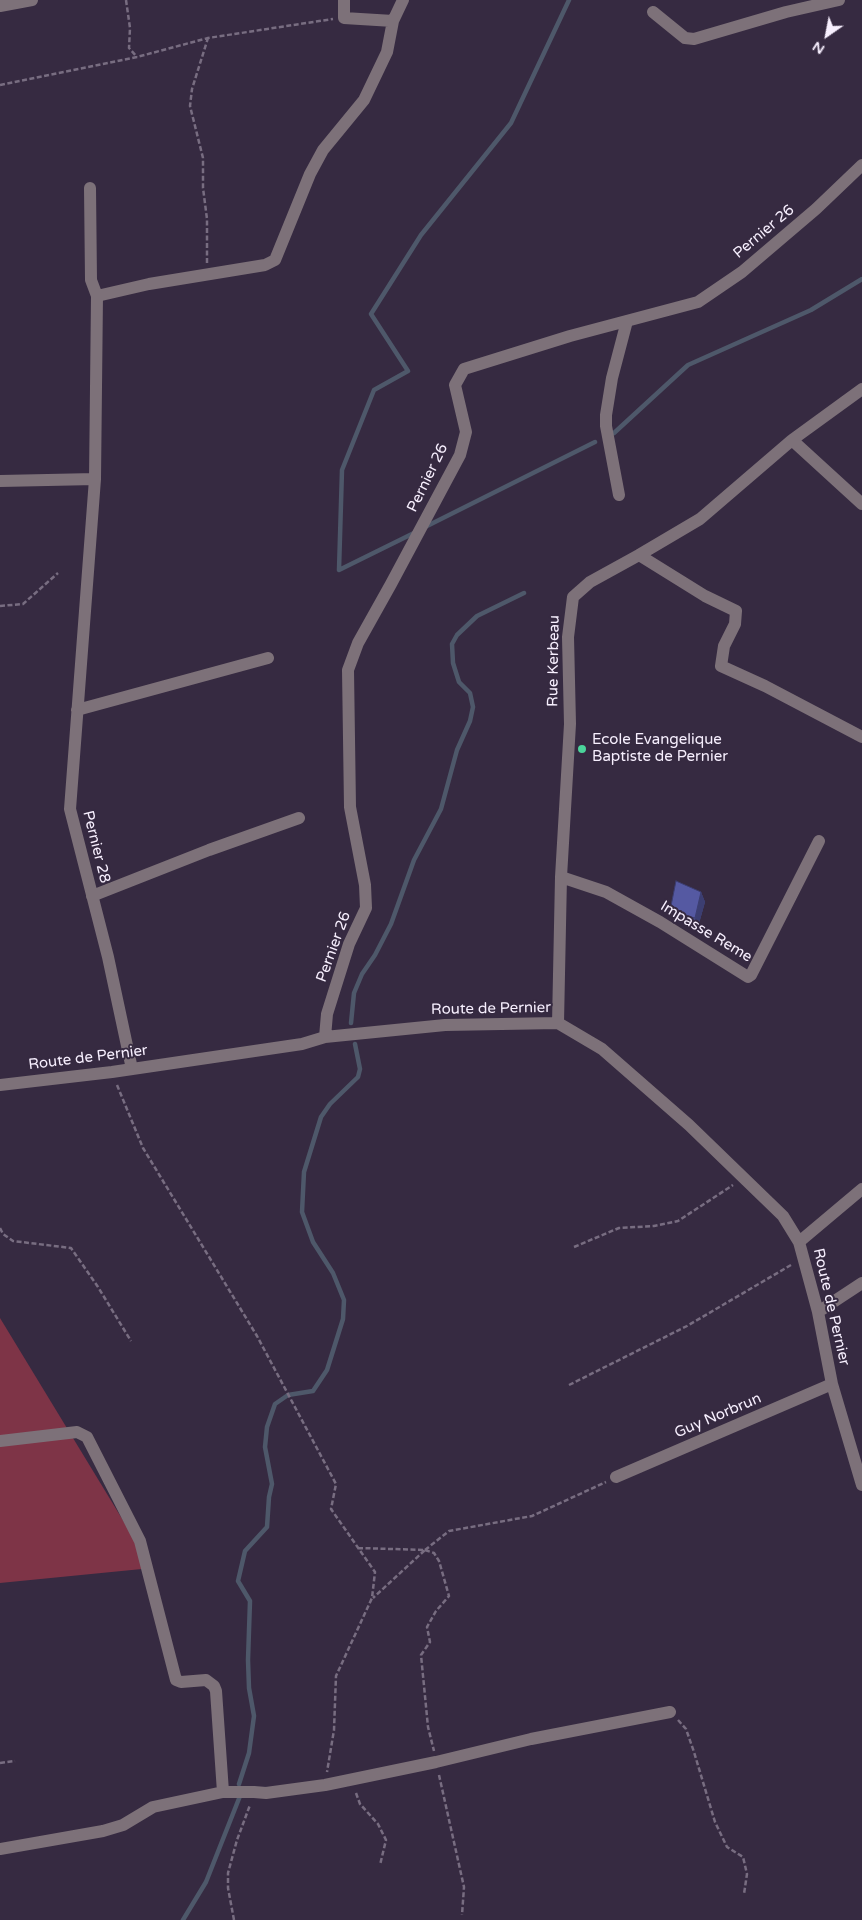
<!DOCTYPE html>
<style>
body{margin:0}
#map{position:relative;width:862px;height:1920px;overflow:hidden;background:#362a41;font-family:"Varela Round",sans-serif}
canvas{display:block}
.north{position:absolute;left:802px;top:10px;width:50px;height:50px;-webkit-text-stroke:4px #362a41;paint-order:stroke;rotate:213deg;font-size:14px;font-weight:700;line-height:20px;text-align:center;color:#f7effe}
.north::after{content:'';display:block;margin:auto;width:18px;height:22px;background:#f7effe;clip-path:polygon(50% 0,100% 100%,50% 72%,0 100%)}
</style>
<div id="map">
<canvas width="862" height="1920"></canvas>
<div class="north">N</div>
</div>
<script>
const ctx = document.querySelector('canvas').getContext('2d');
ctx.lineJoin = 'round';
function paint(path, color) {
  ctx.fillStyle = color;
  ctx.fill(path, 'evenodd');
}
function poly(rows) {
  const path = new Path2D();
  for (const r of rows) {
    path.moveTo(r[0], r[1]);
    for (let i = 2; i < r.length; i += 2) path.lineTo(r[i], r[i + 1]);
  }
  return path;
}
function strokePath(path, color, width, dash) {
  ctx.strokeStyle = color;
  ctx.lineWidth = width;
  ctx.lineCap = dash ? 'butt' : 'round';
  ctx.setLineDash(dash || []);
  ctx.stroke(path);
}
function label(font, color, halo, rows, align = 'center') {
  ctx.font = font + ' "Varela Round",sans-serif';
  ctx.lineWidth = 4;
  ctx.setLineDash([]);
  ctx.textBaseline = 'middle';
  ctx.strokeStyle = halo;
  ctx.fillStyle = color;
  for (const [text, x, y, turn = 0] of rows) {
    ctx.save();
    ctx.translate(x, y);
    ctx.rotate((+turn || 0) * Math.PI / 180);
    ctx.textAlign = isNaN(turn) ? turn : align;
    if (halo) ctx.strokeText(text, 0, 0);
    ctx.fillText(text, 0, 0);
    ctx.restore();
  }
}
paint(poly([
 [0,1318,152,1568,0,1583]
]), '#7e3447');
strokePath(poly([
 [614,433,688,365,811,310,862,279],
 [425,527,595,442],
 [414,533,339,570,342,470,374,390,408,371,371,314,421,235,511,123,569,0],
 [351,1023,354,993,362,974,375,955,391,924,414,860,441,809,457,750,470,721,473,707,470,693,459,682,453,663,452,644,457,635,477,616,524,593],
 [239,1784,249,1753,254,1716,249,1688,248,1660,250,1601,238,1581,245,1551,267,1527,269,1497,272,1484,265,1447,267,1427,275,1404,288,1395,313,1391,327,1370,343,1319,344,1300,333,1273,313,1242,302,1212,304,1172,321,1117,330,1104,358,1077,360,1069,355,1044],
 [183,1920,206,1882,240,1796]
]), '#4e586a', 4.5);
strokePath(poly([
 [126,0,130,28,129,48,137,57],
 [0,85,137,57,208,38,333,19],
 [207,263,207,219,203,188,203,158,190,106,192,89,208,38],
 [0,606,23,604,58,573],
 [117,1085,143,1148,257,1336,336,1484,331,1509,375,1572,372,1598,336,1676,334,1730,327,1772],
 [0,1228,3,1234,13,1241,71,1248,98,1287,131,1341],
 [574,1247,619,1228,654,1226,678,1221,733,1185],
 [569,1385,687,1326,791,1265],
 [358,1548,425,1550,373,1598],
 [425,1550,434,1553,439,1561,449,1596,436,1611,427,1627,430,1642,421,1655,428,1727,434,1751],
 [425,1550,449,1531,532,1516,606,1482],
 [678,1720,686,1729,694,1752,715,1822,727,1847,743,1857,747,1874,744,1894],
 [0,1763,15,1761],
 [439,1775,464,1887,462,1915],
 [356,1793,360,1804,378,1824,386,1840,380,1865],
 [234,1920,228,1888,228,1873,237,1840,250,1805]
]), '#786d81', 2.5, [5, 2.5]);
strokePath(poly([
 [344,0,344,18,393,21],
 [0,6,32,0],
 [653,12,685,38,694,39,786,12,839,0],
 [90,188,91,280,97,296],
 [792,440,862,504],
 [95,479,70,809,108,957,132,1069],
 [0,481,95,479,97,296,149,284,265,265,275,260,310,174,323,150,364,100,387,52,393,21,403,0],
 [619,495,606,426,606,415,612,378,627,321],
 [639,555,705,596,736,611,735,624,724,646,721,666,765,686,862,737],
 [77,710,268,658],
 [561,877,606,892,660,922,748,977,751,975,819,841],
 [92,896,209,850,299,818],
 [558,1023,561,877,570,724,568,637,573,597,590,582,639,555,700,519,792,440,862,389],
 [325,1037,327,1014,349,944,366,908,365,885,350,807,348,670,358,643,391,584,460,455,466,432,455,385,464,369,570,336,698,302,742,272,816,209,862,165],
 [0,1085,112,1072,302,1044,325,1037,445,1025,558,1023,602,1049,689,1125,783,1216,799,1242,818,1312,832,1384,862,1485],
 [799,1242,862,1189],
 [818,1312,862,1283],
 [0,1441,77,1432,87,1437,140,1541,176,1680,181,1682,206,1680,214,1686,216,1691,223,1792],
 [616,1477,832,1384],
 [0,1849,103,1831,123,1825,153,1807,223,1792,254,1792,266,1793,325,1785,436,1762,531,1739,670,1712]
]), '#7d7179', 12);
paint(poly([
 [701,892,705,902,698,927,674,921,670,911]
]), '#494d8b');
paint(poly([
 [701,892,705,902,698,927,695,918]
]), '#3c3e71');
const building = poly([
 [676,881,701,892,695,918,670,911,676,881]
]);
paint(building, '#5559a2');
strokePath(building, '#3c3e71', 1);
for (const [x, y, r, color] of [
 [582,749,5,"#4bd49b"]
]) {
  const dot = new Path2D();
  dot.arc(x, y, r, 0, 2 * Math.PI);
  ctx.fillStyle = color;
  ctx.fill(dot);
  strokePath(dot, '#362a41', 2);
}
label('15px', '#f7effe', '#362a41', [
 ["Pernier 26",764,232,-40],
 ["Pernier 26",428,478,-64],
 ["Rue Kerbeau",554,661,-89],
 ["Pernier 28",96,847,76],
 ["Impasse Reme",706,932,31],
 ["Pernier 26",334,947,-70],
 ["Route de Pernier",491,1009,-1],
 ["Route de Pernier",88,1058,-7],
 ["Route de Pernier",831,1307,77],
 ["Guy Norbrun",718,1416,-23]
]);
label('15px', '#f7effe', '#362a41', [
 ["Ecole Evangelique",592,740],
 ["Baptiste de Pernier",592,757]
], 'left');
</script>
